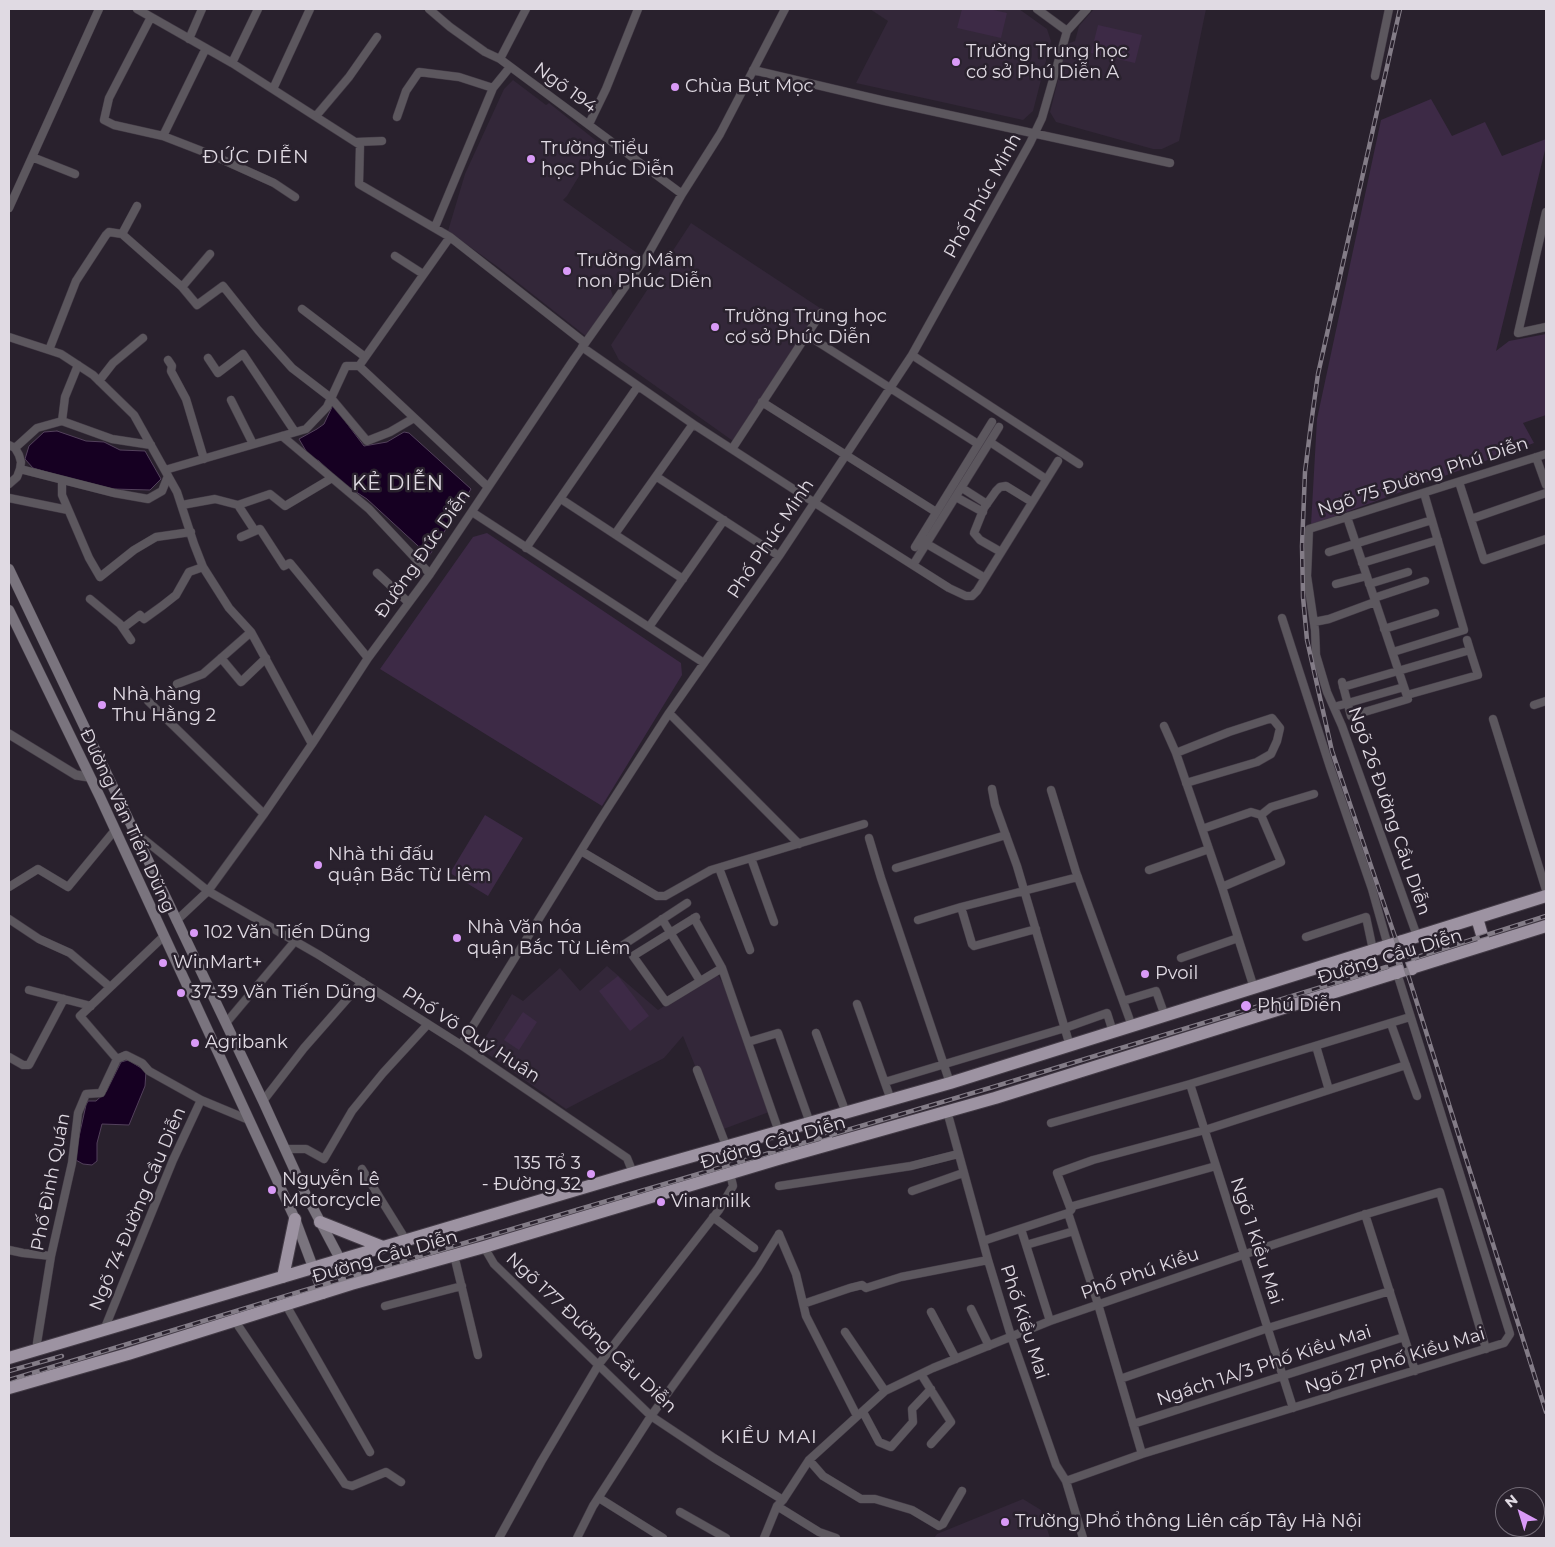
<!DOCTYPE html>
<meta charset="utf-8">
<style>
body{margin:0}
#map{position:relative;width:1555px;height:1547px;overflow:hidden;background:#29212d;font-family:Montserrat,sans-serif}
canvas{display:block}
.frame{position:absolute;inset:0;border:10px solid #e0dae3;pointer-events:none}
.north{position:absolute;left:1495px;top:1487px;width:50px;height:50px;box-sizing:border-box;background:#29212d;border:1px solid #726b76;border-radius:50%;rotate:321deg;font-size:14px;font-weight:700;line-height:20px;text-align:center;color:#e0dae3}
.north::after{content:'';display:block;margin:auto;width:18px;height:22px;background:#d99af7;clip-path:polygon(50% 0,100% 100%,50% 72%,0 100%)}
</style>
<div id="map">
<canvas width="1555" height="1547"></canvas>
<div class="frame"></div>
<div class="north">N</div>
</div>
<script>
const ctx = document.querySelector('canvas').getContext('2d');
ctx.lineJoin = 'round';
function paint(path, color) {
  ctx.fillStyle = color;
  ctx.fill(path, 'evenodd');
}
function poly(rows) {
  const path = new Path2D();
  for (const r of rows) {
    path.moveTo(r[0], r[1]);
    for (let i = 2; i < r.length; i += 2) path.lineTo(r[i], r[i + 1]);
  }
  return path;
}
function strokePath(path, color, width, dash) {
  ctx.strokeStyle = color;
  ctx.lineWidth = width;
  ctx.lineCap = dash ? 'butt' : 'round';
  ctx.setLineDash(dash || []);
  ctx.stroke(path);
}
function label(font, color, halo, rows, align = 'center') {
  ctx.font = font + ' Montserrat,sans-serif';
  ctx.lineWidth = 5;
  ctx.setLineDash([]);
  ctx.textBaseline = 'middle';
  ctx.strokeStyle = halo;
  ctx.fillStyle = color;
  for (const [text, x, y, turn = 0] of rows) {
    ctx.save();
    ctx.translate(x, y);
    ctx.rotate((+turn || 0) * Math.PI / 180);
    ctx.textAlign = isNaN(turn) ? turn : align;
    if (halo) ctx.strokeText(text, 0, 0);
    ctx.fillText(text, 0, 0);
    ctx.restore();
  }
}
paint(poly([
 [870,9,1019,9,1047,29,1051,41,1033,111,1023,120,856,83,888,21],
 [1094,9,1206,9,1179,141,1162,149,1153,149,1056,122,1050,112,1067,44,1075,41,1079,26],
 [513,80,546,105,549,103,599,143,567,196,563,200,640,255,627,276,620,277,611,290,613,296,587,337,498,267,448,231,465,174,504,89],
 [691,223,820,308,733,441,619,360,611,345],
 [607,966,658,1010,717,973,724,986,769,1112,721,1130,683,1036,664,1058,566,1109,479,1048,512,994,523,1001,560,968,580,991],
 [1023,1499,1041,1510,1050,1538,934,1538,937,1534]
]), '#332739');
paint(poly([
 [962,9,989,9,1007,13,1001,38,957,28],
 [1098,25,1142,35,1135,63,1091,53],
 [1431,99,1452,136,1485,122,1502,156,1546,139,1546,146,1496,351,1509,341,1546,334,1546,415,1523,423,1534,443,1311,525,1317,419,1381,120],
 [487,533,681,663,682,675,602,806,380,669,473,537],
 [485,815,523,838,488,896,450,873],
 [618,976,649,1016,630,1031,599,991],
 [523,1012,537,1022,519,1050,504,1040]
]), '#3d2a46');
const water = poly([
 [333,405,364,446,387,442,404,432,409,433,471,489,429,556,367,499,341,482,319,461,309,456,299,439,317,429,324,424,333,405],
 [57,431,86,441,104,442,120,450,145,451,161,479,150,490,113,489,79,482,33,468,25,459,29,446,44,432,57,431],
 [128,1060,146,1071,145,1086,129,1125,102,1124,97,1143,97,1161,92,1165,83,1164,74,1159,86,1105,88,1101,96,1101,106,1092,121,1062,128,1060]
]);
paint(water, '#160022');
strokePath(water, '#53415c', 1);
const minor = poly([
 [137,9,232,63,360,145,359,184,450,237,585,343],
 [429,9,450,27,485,52,500,59,539,88,682,194],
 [1037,9,1067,31,1087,9],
 [151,17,109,98,104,120,114,125,163,136,212,155,274,183,295,197],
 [189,39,202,9],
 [500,59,526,9],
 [232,63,258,9],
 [753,70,885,101,1170,163],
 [1375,76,1389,9],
 [273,89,310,9],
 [316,116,349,77,377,37],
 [397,117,406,91,419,72,459,77,493,88],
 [589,124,606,89,638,9],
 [163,136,206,48],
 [356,142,382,141],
 [32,157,75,174],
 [137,206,122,234,182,287,197,305,223,286,258,330,292,368,331,398,367,441,390,432,414,418],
 [9,208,99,9],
 [1546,212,1518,333,1546,327],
 [435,227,493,88,510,67],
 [395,256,423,274],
 [182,287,210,254],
 [302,309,365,357],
 [807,335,978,444],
 [9,337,61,354,93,375,134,415,177,492,194,544,203,567,229,608,251,632,312,744],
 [582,347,693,424,815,503,949,588,966,596,972,596,977,591,1058,461],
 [49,350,76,281,106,235,109,232,122,234],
 [912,355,1079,464],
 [208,358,218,373,243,354,295,432],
 [168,360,172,366,171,371,186,399,204,459],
 [359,366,488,487],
 [359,366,450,237],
 [99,381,113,363,143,338],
 [231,400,253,444],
 [762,402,936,512],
 [62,421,65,397,78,365],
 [282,436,369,509,430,574],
 [990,442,1046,479],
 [9,445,15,448,19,455,21,462,20,469,17,477,9,484],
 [15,448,37,428,62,421,112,439,151,445],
 [732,449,821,313],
 [1536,457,1546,485],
 [20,469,114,493,148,499,162,491,168,476],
 [165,470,306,429,327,407,346,366,359,366],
 [657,477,779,556],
 [62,480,62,495,89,558,100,577,134,550,156,537,191,532],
 [1459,482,1484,560,1546,539],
 [962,488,987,504],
 [956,497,983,512],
 [9,498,68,510],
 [561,499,683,579],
 [182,505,215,499,238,505,270,494,285,506,332,478],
 [238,505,255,531,260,529,284,566,290,563,368,658],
 [472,512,704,663],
 [1471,519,1546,493],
 [615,534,693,424],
 [241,537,255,531],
 [927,544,985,578],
 [915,547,992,422],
 [526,548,638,386],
 [1001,552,980,540,974,533,984,508,996,491,1000,487,1006,486,1032,502],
 [1329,552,1432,520],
 [1362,563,1438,540],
 [913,565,999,427],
 [377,573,408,602],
 [1336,584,1367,576],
 [1369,584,1408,572],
 [1374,598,1425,581],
 [90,599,120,624,131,640],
 [1282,618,1330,767,1372,889,1388,946],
 [1314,622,1329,619,1375,602],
 [649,627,724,520],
 [123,628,140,615,144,619,162,606,176,595,189,572,203,567],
 [1384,629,1435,613],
 [1393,652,1464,630,1424,493],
 [221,658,241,682,266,658],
 [1342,682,1351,716,1408,699,1347,517],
 [177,684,203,674,251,632],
 [1343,687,1470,650,1467,640],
 [1407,695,1478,675,1470,650],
 [148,701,264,814],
 [1534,705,1546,701],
 [1334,707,1404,687],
 [669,713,799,844],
 [1493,719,1546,890],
 [1164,726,1176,753,1222,887,1254,988],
 [1176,753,1229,732,1272,718,1280,728,1277,741,1271,754,1257,762,1186,783],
 [992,789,995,805,1017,866,1070,1046],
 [1051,790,1076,872,1132,1026],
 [1261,815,1271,807,1314,794],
 [1202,829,1251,812,1261,815],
 [136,833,208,891,319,955,461,1045,627,1158,633,1173],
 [869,838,881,878,950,1083],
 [581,851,657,896,665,896,711,870,864,824],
 [751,858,774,922],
 [719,868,750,950],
 [896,868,1006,835],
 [1149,870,1209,849],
 [9,887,38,869,68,887,115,830],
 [1222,887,1281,862,1261,815],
 [961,907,972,944,974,946,1036,929],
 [696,917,633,956,666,1002,722,968],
 [694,918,722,968,779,1132],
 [9,919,39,939,70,953,110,987],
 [662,919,700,981],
 [918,920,961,907,1078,877],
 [176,921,208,891,264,814,312,744,368,658,430,574,574,359,647,256,682,194,720,134,785,9],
 [1417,936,1342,726,1327,692,1316,655,1315,630,1307,576,1309,529,1546,454],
 [1306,937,1366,917,1373,950],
 [614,951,687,903],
 [1181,958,1238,938],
 [29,990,91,1006],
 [1123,1001,1156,991,1165,1016],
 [857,1004,891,1100],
 [226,1023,295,941],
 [1391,1024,1417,1096],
 [816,1033,846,1113],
 [748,1042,778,1033,810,1123],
 [461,1045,600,820,669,713,779,556,912,355,1030,143,1042,118,1067,31],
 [1316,1046,1329,1090],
 [9,1057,23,1065,29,1065,64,999],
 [117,1059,126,1055,142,1063,149,1071,201,1100,249,1120],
 [697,1070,727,1148],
 [885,1082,1065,1028,1107,1013,1113,1032],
 [1190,1084,1293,1408],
 [263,1101,304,1048,362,982],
 [947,1111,988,1260,1011,1336,1056,1465,1066,1481,1083,1538],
 [1051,1123,1190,1084,1410,1017],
 [285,1149,306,1149,324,1159,352,1111,383,1073,428,1024],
 [362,1169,406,1240],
 [779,1186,911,1166,958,1154],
 [912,1191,963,1173],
 [1071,1210,1057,1173,1093,1160,1205,1130,1406,1065],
 [1071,1210,1068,1213,1098,1304,1142,1454],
 [1071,1210,1073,1206,1216,1166],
 [1365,1214,1415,1371],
 [713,1217,754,1248],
 [1021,1229,1050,1321],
 [779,1234,796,1274,806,1316,857,1416],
 [983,1241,1068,1213],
 [1026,1245,1074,1231],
 [484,1247,494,1264,651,1416,714,1458,783,1500],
 [9,1250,23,1253,51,1256],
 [454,1255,478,1355],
 [803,1304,850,1288,862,1285,866,1288,901,1277,988,1260],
 [286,1305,370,1452],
 [385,1306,462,1286],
 [971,1309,989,1346],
 [931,1312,956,1359],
 [235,1321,345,1484,352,1486,386,1472,401,1482],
 [104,1330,173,1160,201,1100],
 [845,1332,885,1391],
 [38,1349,37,1343,51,1256,72,1163,78,1113,86,1094,101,1093,117,1059,80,1016,164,936],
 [921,1374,951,1422,931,1444],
 [1120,1379,1268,1328,1390,1291],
 [863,1412,879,1442,891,1447,913,1422,912,1409,931,1389],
 [1133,1424,1404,1337],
 [809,1460,823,1476,861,1499,875,1499,912,1510,939,1526,943,1524,962,1491],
 [1066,1481,1142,1454,1504,1343,1510,1334,1397,973],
 [599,1498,663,1538],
 [777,1506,819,1532,836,1538],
 [680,1512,726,1538],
 [499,1538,541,1462,599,1364,719,1210,733,1186,730,1173],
 [577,1538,593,1506,651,1416,758,1268,779,1234],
 [764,1538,777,1506,783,1500,809,1460,885,1391,933,1368,1050,1321,1266,1247,1360,1216,1440,1192,1486,1349]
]);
const tertiary = poly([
 [9,734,76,775,89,777]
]);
const secondary = poly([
 [9,569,263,1101,304,1191,340,1259,351,1284],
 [9,610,100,797,295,1219,323,1294]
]);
const trunk = poly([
 [1477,918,1485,945],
 [1402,941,1412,969],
 [1388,946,1397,973],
 [821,1120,828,1145],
 [320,1222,383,1247],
 [283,1277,295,1219],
 [9,1358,633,1173,950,1083,1546,896],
 [9,1388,128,1354,351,1284,484,1247,778,1159,995,1098,1546,926]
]);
strokePath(minor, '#433b46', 9);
strokePath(tertiary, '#433b46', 10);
strokePath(secondary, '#433b46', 11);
strokePath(trunk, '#433b46', 14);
strokePath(minor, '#5c575e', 8);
strokePath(tertiary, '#5c575e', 9);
strokePath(secondary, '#7a747e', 10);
strokePath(trunk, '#9d93a2', 12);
const rail = poly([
 [1400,9,1318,374,1311,424,1305,472,1302,546,1303,597,1307,640,1332,751,1410,981,1546,1412],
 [9,1371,62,1356],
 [9,1380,302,1291,993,1087,1361,975,1546,916]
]);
strokePath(rail, '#837c87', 4.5);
strokePath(rail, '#29212d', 2.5, [8]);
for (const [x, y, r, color] of [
 [956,62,5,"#d99af7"],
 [675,87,5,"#d99af7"],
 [531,159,5,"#d99af7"],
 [567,271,5,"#d99af7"],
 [715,327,5,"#d99af7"],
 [102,705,5,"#d99af7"],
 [318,865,5,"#d99af7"],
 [194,933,5,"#d99af7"],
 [457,938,5,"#d99af7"],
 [163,963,5,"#d99af7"],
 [1145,974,5,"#d99af7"],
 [181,993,5,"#d99af7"],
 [1246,1006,6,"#d99af7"],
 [195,1043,5,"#d99af7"],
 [591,1174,5,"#d99af7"],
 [272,1190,5,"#d99af7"],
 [661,1202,5,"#d99af7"],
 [1005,1522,5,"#d99af7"]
]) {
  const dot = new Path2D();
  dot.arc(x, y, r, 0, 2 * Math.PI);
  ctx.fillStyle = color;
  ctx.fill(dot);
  strokePath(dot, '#29212d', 2);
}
label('18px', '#e0dae3', '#29212d', [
 ["Trường Trung học",966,52],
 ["cơ sở Phú Diễn A",966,73],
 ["Chùa Bụt Mọc",685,87],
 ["Trường Tiểu",541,149],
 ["học Phúc Diễn",541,170],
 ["Trường Mầm",577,261],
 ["non Phúc Diễn",577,282],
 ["Trường Trung học",725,317],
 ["cơ sở Phúc Diễn",725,338],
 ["Nhà hàng",112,695],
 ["Thu Hằng 2",112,716],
 ["Nhà thi đấu",328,855],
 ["quận Bắc Từ Liêm",328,876],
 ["Nhà Văn hóa",467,928],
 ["quận Bắc Từ Liêm",467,949],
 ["102 Văn Tiến Dũng",204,933],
 ["WinMart+",173,963],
 ["Pvoil",1155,974],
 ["37-39 Văn Tiến Dũng",191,993],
 ["Phú Diễn",1257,1006],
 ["Agribank",205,1043],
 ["135 Tổ 3",581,1164,"right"],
 ["- Đường 32",581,1185,"right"],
 ["Nguyễn Lê",282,1180],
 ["Motorcycle",282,1201],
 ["Vinamilk",671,1202],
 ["Trường Phổ thông Liên cấp Tây Hà Nội",1015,1522]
], 'left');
label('18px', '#e0dae3', '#29212d', [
 ["Ngõ 194",565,88,36],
 ["Phố Phúc Minh",983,196,-61],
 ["Ngõ 75 Đường Phú Diễn",1423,477,-18],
 ["Phố Phúc Minh",771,539,-56],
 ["Đường Đức Diễn",423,554,-55],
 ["Ngõ 26 Đường Cầu Diễn",1389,811,71],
 ["Đường Văn Tiến Dũng",127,821,65],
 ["Đường Cầu Diễn",1390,957,-17],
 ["Phố Võ Quý Huân",471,1035,33],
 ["Đường Cầu Diễn",773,1143,-16],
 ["Phố Đình Quán",51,1182,-79],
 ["Ngõ 74 Đường Cầu Diễn",138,1209,-67],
 ["Ngõ 1 Kiều Mai",1256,1241,72],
 ["Đường Cầu Diễn",385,1257,-16],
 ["Phố Phú Kiều",1140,1274,-19],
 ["Phố Kiều Mai",1024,1322,72],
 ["Ngõ 177 Đường Cầu Diễn",591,1333,43],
 ["Ngõ 27 Phố Kiều Mai",1395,1361,-17],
 ["Ngách 1A/3 Phố Kiều Mai",1264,1366,-18]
]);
ctx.letterSpacing = '1px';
label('19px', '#e0dae3', '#29212d', [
 ["ĐỨC DIỄN",256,157],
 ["KIỀU MAI",769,1437]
]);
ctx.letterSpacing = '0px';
ctx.letterSpacing = '1px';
label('20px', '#e0dae3', '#29212d', [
 ["KẺ DIỄN",398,484]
]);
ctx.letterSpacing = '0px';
</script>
